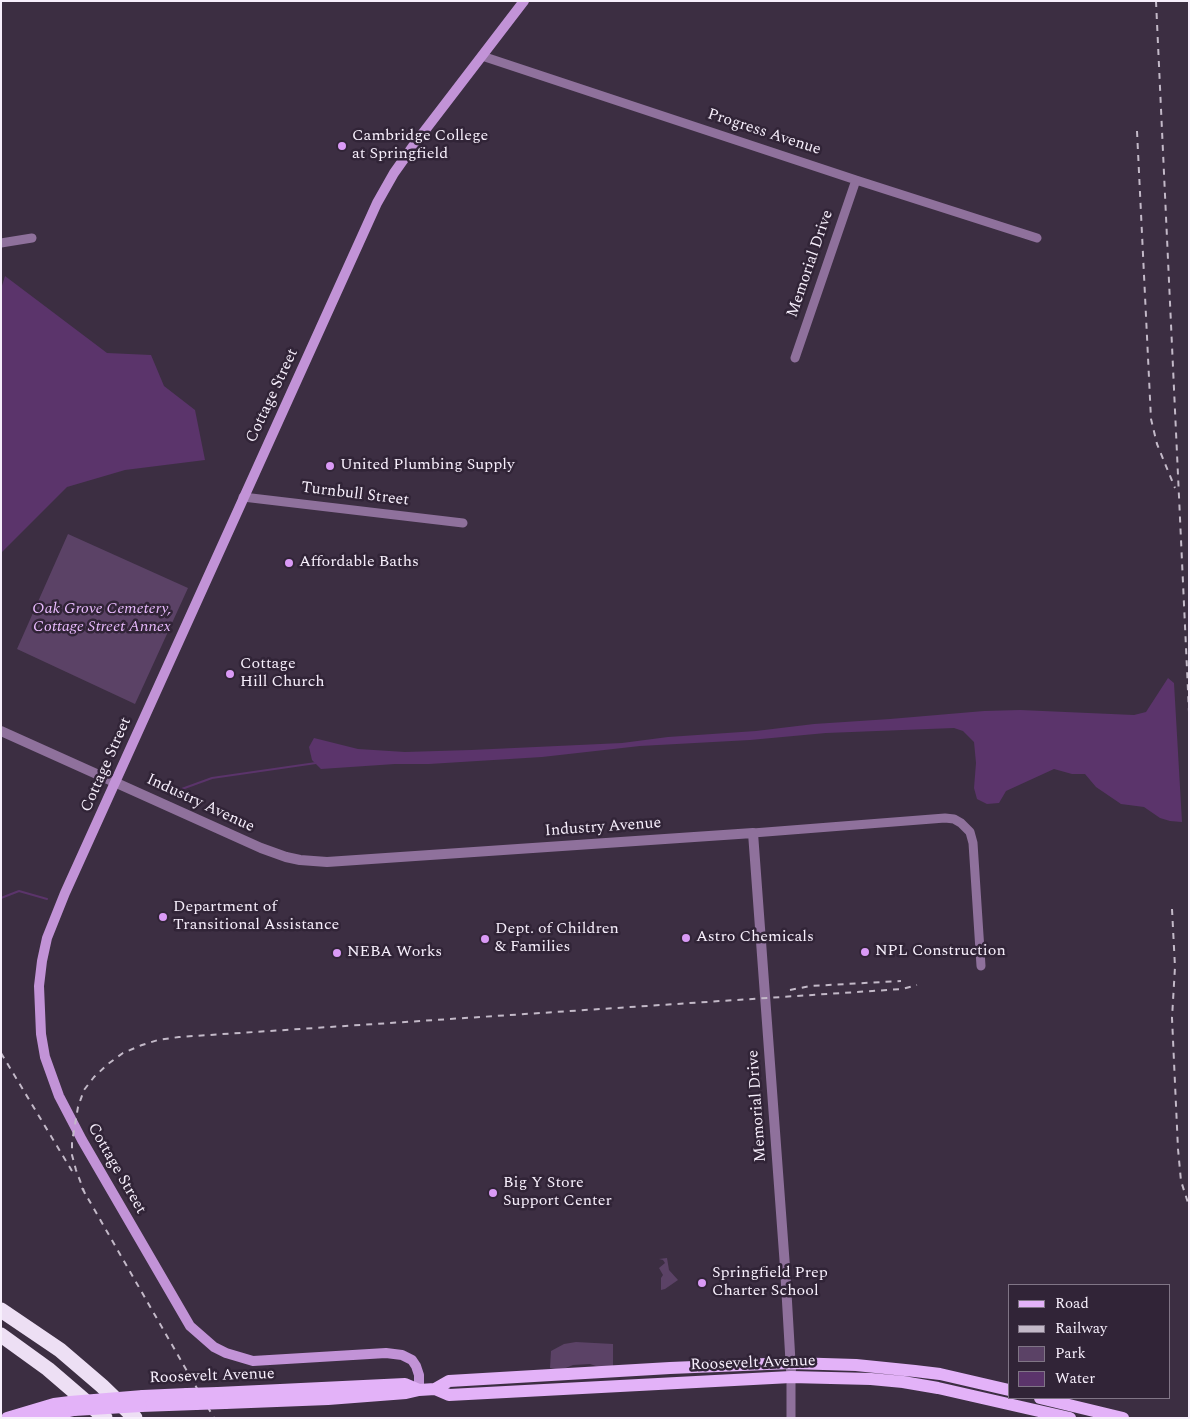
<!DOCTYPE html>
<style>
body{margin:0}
#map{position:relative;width:1190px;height:1419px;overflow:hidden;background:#3c2e42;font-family:Spectral,serif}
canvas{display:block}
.frame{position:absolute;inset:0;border:2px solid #f7effc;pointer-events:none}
.legend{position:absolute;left:1008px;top:1284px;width:162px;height:115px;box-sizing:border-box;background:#312437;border:1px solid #807586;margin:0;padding:6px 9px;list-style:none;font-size:15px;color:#f7effc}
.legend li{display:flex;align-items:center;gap:10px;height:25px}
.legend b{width:25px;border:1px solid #807586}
</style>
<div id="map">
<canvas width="1190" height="1419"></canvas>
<div class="frame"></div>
<ul class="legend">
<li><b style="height:6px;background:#e3b2f8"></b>Road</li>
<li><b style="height:6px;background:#c3b9c8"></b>Railway</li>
<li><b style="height:14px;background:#5b4266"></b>Park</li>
<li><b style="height:14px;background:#5b346b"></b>Water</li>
</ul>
</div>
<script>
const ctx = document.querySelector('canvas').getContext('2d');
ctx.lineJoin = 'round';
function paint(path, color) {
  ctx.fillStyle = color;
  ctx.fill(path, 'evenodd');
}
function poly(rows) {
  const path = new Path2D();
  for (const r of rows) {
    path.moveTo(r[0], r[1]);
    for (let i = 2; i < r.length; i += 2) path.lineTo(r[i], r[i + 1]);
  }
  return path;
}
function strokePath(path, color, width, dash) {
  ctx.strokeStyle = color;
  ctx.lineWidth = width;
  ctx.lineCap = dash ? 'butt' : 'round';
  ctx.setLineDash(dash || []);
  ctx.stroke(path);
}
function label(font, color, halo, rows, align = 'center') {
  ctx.font = font + ' Spectral,serif';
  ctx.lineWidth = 5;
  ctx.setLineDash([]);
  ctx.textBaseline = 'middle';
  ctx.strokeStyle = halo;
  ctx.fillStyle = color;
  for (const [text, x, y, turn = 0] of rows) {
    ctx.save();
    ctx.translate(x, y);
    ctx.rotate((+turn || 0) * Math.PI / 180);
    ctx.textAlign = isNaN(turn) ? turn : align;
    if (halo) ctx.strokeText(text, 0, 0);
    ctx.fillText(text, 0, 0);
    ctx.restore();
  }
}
paint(poly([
 [68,534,188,588,135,704,17,649],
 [667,1258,669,1270,678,1280,665,1289,661,1290,661,1278,663,1275,659,1268,665,1263,663,1260,659,1259],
 [576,1342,613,1344,613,1367,602,1368,590,1364,573,1365,561,1370,550,1368,551,1351,564,1344]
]), '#5b4266');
paint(poly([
 [5,276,107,353,151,355,164,386,195,410,205,460,125,470,67,487,1,553,1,289],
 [1168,678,1174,683,1182,822,1170,821,1160,818,1144,807,1121,804,1096,787,1085,774,1072,774,1054,769,1006,791,999,803,987,804,977,799,974,788,976,763,974,742,963,731,954,728,826,733,750,740,640,746,542,757,429,764,395,764,321,769,312,760,309,747,314,738,358,749,405,752,471,750,622,743,668,737,756,731,814,724,890,719,984,711,1020,710,1134,715,1146,712]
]), '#5b346b');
strokePath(poly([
 [179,790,212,778,316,763],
 [1,898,19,891,47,899]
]), '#5b346b', 2);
strokePath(poly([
 [482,56,856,180,1037,238],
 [1,243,32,238],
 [795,358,856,180],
 [243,497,463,523],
 [753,833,945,818,954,819,961,823,970,832,973,843,981,966],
 [791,1377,791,1418]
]), '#8f719c', 9);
strokePath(poly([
 [1,731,261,848,286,857,300,860,327,862,753,833,785,1267,791,1370]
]), '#8f719c', 10);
strokePath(poly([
 [419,1390,419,1375,416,1366,412,1360,402,1355,386,1353,253,1361,226,1353,214,1347,190,1326,82,1140,59,1096,45,1057,41,1034,39,986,42,961,47,938,65,893,377,203,394,173,416,142,524,1]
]), '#c293d7', 10);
strokePath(poly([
 [435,1389,449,1395,791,1377,871,1379,903,1382,938,1388,1070,1418],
 [218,1393,405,1384,419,1390],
 [143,1396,187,1394],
 [1040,1398,1123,1418],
 [225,1403,328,1399,406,1393,419,1390,435,1389,449,1381,670,1368,791,1363,856,1365,915,1371,940,1374,1009,1390],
 [141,1406,196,1404],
 [7,1418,54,1404,70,1402],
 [38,1418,74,1410]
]), '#e3b2f8', 12);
strokePath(poly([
 [1,1310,60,1350,102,1386,135,1418],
 [1,1335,48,1369,105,1418]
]), '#eddff4', 15);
strokePath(poly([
 [1156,1,1189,712],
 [1137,131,1151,419,1157,444,1175,488],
 [1172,909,1175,967,1172,1018,1178,1149,1181,1181,1189,1206],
 [790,990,810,986,901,981],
 [1,1053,72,1171],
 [82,1188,214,1418],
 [85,1194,76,1170,72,1155,72,1142,78,1107,84,1090,94,1077,108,1064,123,1053,142,1045,158,1040,179,1037,902,989,917,985]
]), '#c3b9c8', 2, [6, 6]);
strokePath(poly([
 [187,1394,218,1393],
 [70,1402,143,1396],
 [196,1404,225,1403],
 [74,1410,141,1406]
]), '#e3b2f8', 12);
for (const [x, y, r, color] of [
 [342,146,5,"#da9af6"],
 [330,466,5,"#da9af6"],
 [289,563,5,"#da9af6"],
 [230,674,5,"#da9af6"],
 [163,917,5,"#da9af6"],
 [686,938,5,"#da9af6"],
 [485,939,5,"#da9af6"],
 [865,952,5,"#da9af6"],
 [337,953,5,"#da9af6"],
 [493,1193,5,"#da9af6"],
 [702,1283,5,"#da9af6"]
]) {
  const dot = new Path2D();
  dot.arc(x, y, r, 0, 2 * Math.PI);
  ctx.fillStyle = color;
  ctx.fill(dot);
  strokePath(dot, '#312437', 2);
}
label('16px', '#f7effc', '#312437', [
 ["Progress Avenue",764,133,18],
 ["Memorial Drive",811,264,-71],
 ["Cottage Street",273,396,-65],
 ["Turnbull Street",355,495,7],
 ["Cottage Street",107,765,-66],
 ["Industry Avenue",200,804,25],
 ["Industry Avenue",603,828,-4],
 ["Memorial Drive",758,1106,-94],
 ["Cottage Street",116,1169,60],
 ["Roosevelt Avenue",753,1364,-2],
 ["Roosevelt Avenue",212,1377,-2]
]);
label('16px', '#f7effc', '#312437', [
 ["Cambridge College",352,137],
 ["at Springfield",352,155],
 ["United Plumbing Supply",340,466],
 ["Affordable Baths",299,563],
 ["Cottage",240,665],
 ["Hill Church",240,683],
 ["Department of",173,908],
 ["Transitional Assistance",173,926],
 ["Dept. of Children",495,930],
 ["& Families",495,948],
 ["Astro Chemicals",696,938],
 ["NPL Construction",875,952],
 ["NEBA Works",347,953],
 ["Big Y Store",503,1184],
 ["Support Center",503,1202],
 ["Springfield Prep",712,1274],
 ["Charter School",712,1292]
], 'left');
label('italic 16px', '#e9bbfe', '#312437', [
 ["Oak Grove Cemetery,",102,610],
 ["Cottage Street Annex",102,628]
]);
</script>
